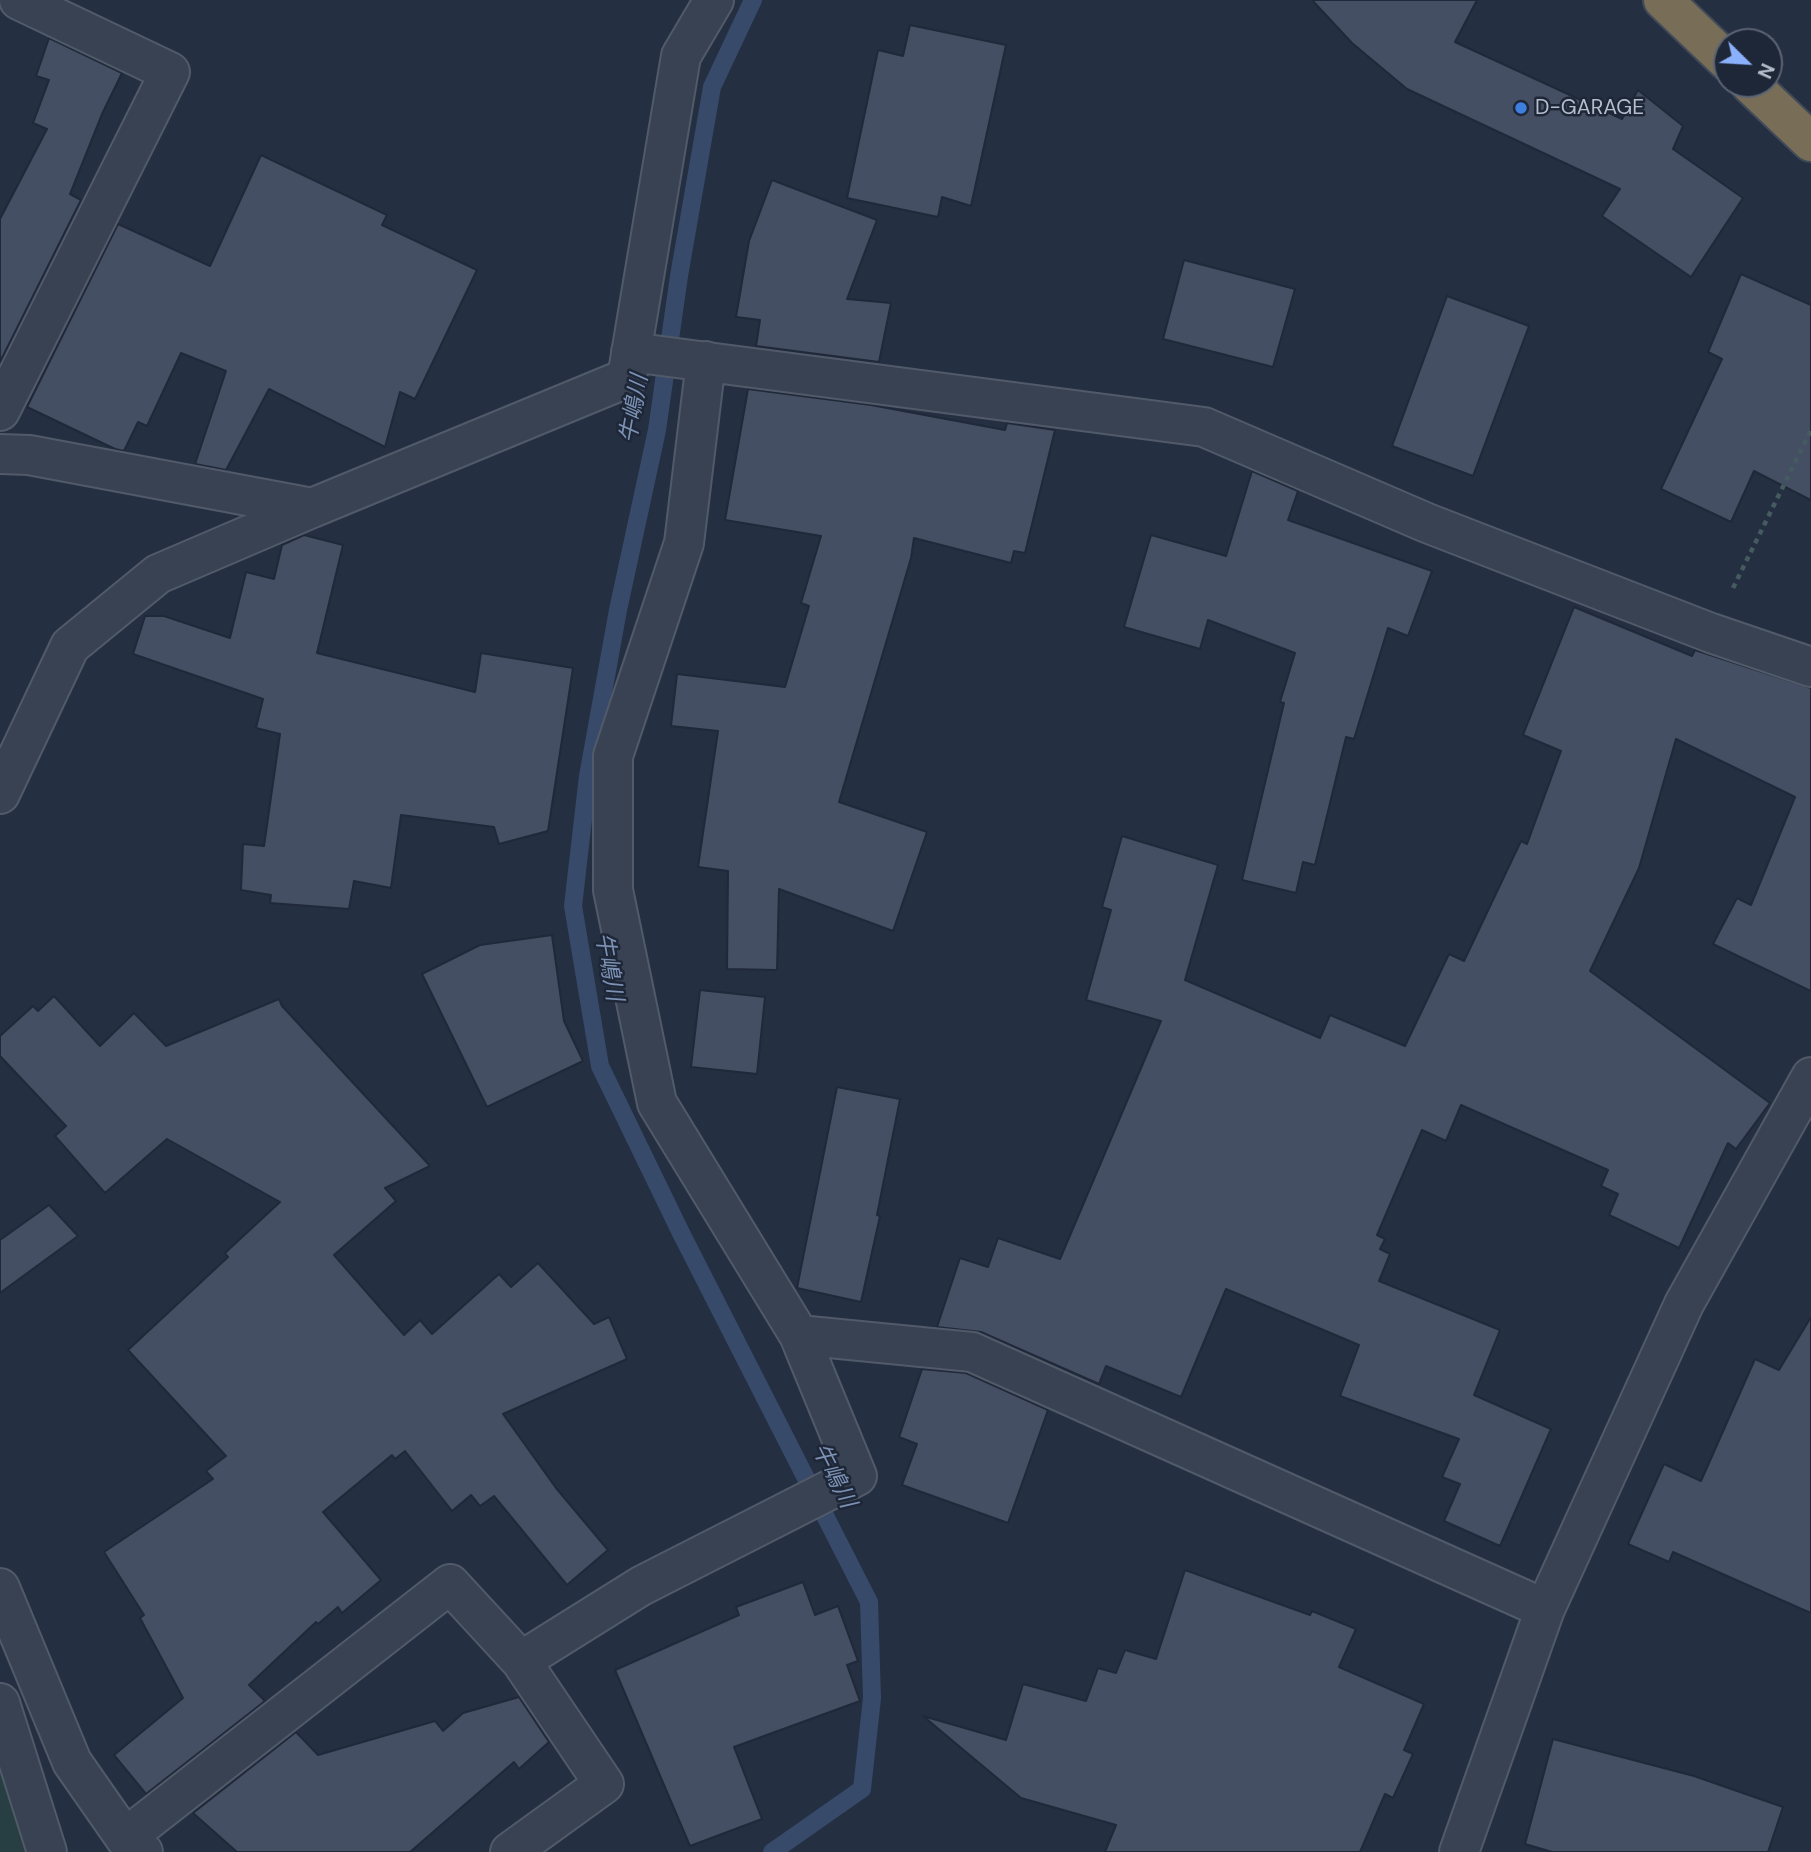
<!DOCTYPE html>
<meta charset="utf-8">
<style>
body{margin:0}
#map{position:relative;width:1811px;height:1852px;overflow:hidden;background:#252f42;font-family:"DM Sans",sans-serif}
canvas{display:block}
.north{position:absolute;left:1713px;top:28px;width:70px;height:70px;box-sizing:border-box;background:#1e2737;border:2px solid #5b6373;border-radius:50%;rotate:114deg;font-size:19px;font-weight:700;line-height:28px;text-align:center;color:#b6bdcc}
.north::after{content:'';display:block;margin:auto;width:24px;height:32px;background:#8bb0fc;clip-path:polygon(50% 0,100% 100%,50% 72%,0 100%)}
</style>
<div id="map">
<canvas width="1811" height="1852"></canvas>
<div class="north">N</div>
</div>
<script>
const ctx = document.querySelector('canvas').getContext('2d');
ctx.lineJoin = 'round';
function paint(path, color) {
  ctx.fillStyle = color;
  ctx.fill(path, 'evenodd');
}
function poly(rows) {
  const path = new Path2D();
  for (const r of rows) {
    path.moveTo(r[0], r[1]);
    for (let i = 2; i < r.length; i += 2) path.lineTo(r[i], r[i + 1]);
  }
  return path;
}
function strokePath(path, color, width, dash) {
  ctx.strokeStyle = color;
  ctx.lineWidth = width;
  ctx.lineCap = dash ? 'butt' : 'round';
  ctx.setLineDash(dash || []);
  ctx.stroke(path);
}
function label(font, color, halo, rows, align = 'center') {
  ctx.font = font + ' "DM Sans","Noto Sans JP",sans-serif';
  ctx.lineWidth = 5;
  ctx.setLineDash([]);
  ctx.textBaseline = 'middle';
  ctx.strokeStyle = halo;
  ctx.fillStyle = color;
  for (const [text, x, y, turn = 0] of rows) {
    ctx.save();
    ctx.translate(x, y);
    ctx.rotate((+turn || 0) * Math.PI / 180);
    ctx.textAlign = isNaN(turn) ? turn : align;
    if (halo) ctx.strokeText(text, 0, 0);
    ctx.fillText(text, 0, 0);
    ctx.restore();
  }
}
paint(poly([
 [0,1759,28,1852,0,1852]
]), '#273e43');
strokePath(poly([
 [753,0,712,87,679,276,657,430,618,610,588,776,573,906,600,1066,681,1233,869,1602,872,1698,862,1789,772,1852]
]), '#384a6a', 18);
const building = poly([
 [1312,0,1477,0,1455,42,1622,119,1638,90,1683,126,1673,149,1743,198,1691,277,1602,216,1620,189,1407,89,1352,43,1312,0],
 [910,25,1006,45,971,206,942,197,938,217,847,198,878,50,903,56,910,25],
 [49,38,122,73,102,114,70,194,81,200,0,362,0,219,47,129,33,123,49,80,36,76,49,38],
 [261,155,387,215,382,225,477,270,415,399,400,392,385,447,269,389,226,470,195,464,226,371,181,353,147,426,138,422,124,451,115,449,27,407,118,224,210,266,261,155],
 [772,180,877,220,847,299,891,303,879,362,756,346,760,320,736,317,749,241,772,180],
 [1184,260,1295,289,1273,367,1163,339,1184,260],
 [1741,274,1811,305,1811,500,1754,471,1731,522,1661,489,1722,359,1708,352,1741,274],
 [1447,296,1529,326,1473,476,1392,446,1447,296],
 [748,389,871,405,1005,430,1007,423,1055,430,1025,553,1014,551,1011,563,914,538,911,558,839,802,927,832,893,931,779,889,777,970,727,969,728,871,698,867,718,731,671,726,677,674,785,687,809,606,801,603,821,536,725,520,748,389],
 [1252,471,1298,491,1288,520,1432,571,1408,636,1388,628,1354,739,1346,737,1315,865,1303,862,1296,893,1242,880,1284,703,1280,702,1295,653,1208,620,1200,649,1124,627,1151,535,1226,556,1252,471],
 [304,535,343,545,317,653,475,692,481,653,573,668,548,831,499,844,494,827,401,815,391,888,354,881,349,909,270,903,271,895,241,890,243,844,264,846,280,734,256,728,263,699,133,654,145,616,164,616,230,638,246,572,274,579,282,545,304,535],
 [1574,607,1692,656,1695,650,1811,688,1811,991,1713,944,1737,898,1751,905,1795,797,1676,739,1639,868,1590,971,1770,1103,1736,1149,1728,1143,1679,1248,1609,1215,1618,1194,1601,1186,1608,1170,1461,1105,1446,1141,1422,1130,1377,1235,1385,1239,1380,1249,1390,1254,1379,1281,1500,1330,1474,1395,1551,1429,1500,1546,1444,1521,1460,1484,1442,1477,1459,1439,1340,1396,1359,1345,1226,1289,1181,1397,1106,1366,1099,1384,981,1332,937,1327,960,1258,988,1267,998,1238,1060,1259,1161,1021,1086,1000,1111,910,1102,907,1122,836,1218,865,1185,980,1320,1038,1330,1015,1405,1046,1449,954,1464,961,1521,841,1527,844,1561,751,1523,735,1574,607],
 [552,935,564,1021,583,1061,487,1107,422,974,480,945,552,935],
 [700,990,765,997,757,1074,691,1067,700,990],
 [54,996,100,1046,134,1013,166,1046,279,999,282,1006,430,1166,385,1188,396,1201,334,1255,404,1335,420,1320,432,1334,499,1274,511,1287,538,1263,594,1324,609,1317,627,1359,503,1414,556,1488,608,1550,567,1585,494,1496,480,1506,471,1495,452,1511,405,1451,395,1459,392,1455,323,1512,381,1580,342,1613,338,1607,318,1624,316,1622,249,1685,265,1701,146,1794,114,1755,183,1698,140,1618,144,1615,104,1552,213,1479,206,1471,226,1456,128,1350,228,1257,225,1253,280,1202,167,1139,105,1193,55,1136,66,1126,0,1056,0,1036,33,1006,38,1011,54,996],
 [837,1087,900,1099,877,1215,880,1216,861,1302,797,1288,837,1087],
 [49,1205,78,1236,0,1293,0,1240,49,1205],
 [1811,1317,1811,1613,1673,1552,1669,1562,1628,1544,1664,1464,1701,1481,1755,1359,1779,1370,1811,1317],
 [922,1369,966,1373,1048,1410,1008,1523,902,1485,917,1444,899,1437,922,1369],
 [1185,1570,1310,1615,1312,1611,1356,1629,1339,1667,1424,1704,1404,1750,1413,1754,1393,1798,1385,1794,1360,1852,1105,1852,1116,1825,1021,1798,923,1716,1006,1740,1023,1684,1086,1701,1098,1668,1116,1673,1125,1650,1156,1659,1185,1570],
 [803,1582,815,1615,838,1606,858,1661,847,1665,860,1701,734,1747,762,1819,690,1846,615,1670,739,1615,736,1607,803,1582],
 [519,1697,549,1742,519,1769,514,1762,410,1852,237,1852,193,1813,296,1732,318,1755,435,1721,443,1731,463,1713,519,1697],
 [1553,1739,1694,1776,1783,1807,1768,1852,1552,1852,1525,1844,1553,1739]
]);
paint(building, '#444f64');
strokePath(building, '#202939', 2);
const minor = poly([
 [631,352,1204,427,1427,523,1711,633,1811,667],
 [0,411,170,72,19,0],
 [0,454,29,455,312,508,627,378,681,56,714,0],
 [0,794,70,646,158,574,312,508],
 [799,1335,972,1352,1545,1609],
 [0,1588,72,1762,125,1838],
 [0,1703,47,1852],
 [143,1852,125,1838,450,1584,521,1661,641,1586,857,1476,799,1335,657,1103,613,890,613,756,684,543,706,361],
 [510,1852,604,1784,521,1661],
 [1459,1852,1545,1609,1684,1304,1811,1077]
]);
const highway = poly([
 [1663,0,1727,61],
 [1750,84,1811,142]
]);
strokePath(minor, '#515a69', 42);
strokePath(highway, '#414a59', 42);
strokePath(poly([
 [1733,588,1811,430]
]), '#455b60', 4.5, [5, 5]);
strokePath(minor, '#394252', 38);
strokePath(highway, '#786d56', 38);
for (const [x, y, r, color] of [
 [1521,108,7,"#3f7fe0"]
]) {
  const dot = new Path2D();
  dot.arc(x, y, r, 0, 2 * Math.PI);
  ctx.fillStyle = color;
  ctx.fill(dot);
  strokePath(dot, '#1e2737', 2.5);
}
label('21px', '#b6bdcc', '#1e2737', [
 ["D-GARAGE",1535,108]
], 'left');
label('italic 23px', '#7c91b4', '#1e2737', [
 ["牛嶋川",635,409,-80],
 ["牛嶋川",608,967,80],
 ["牛嶋川",833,1476,63]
]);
</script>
